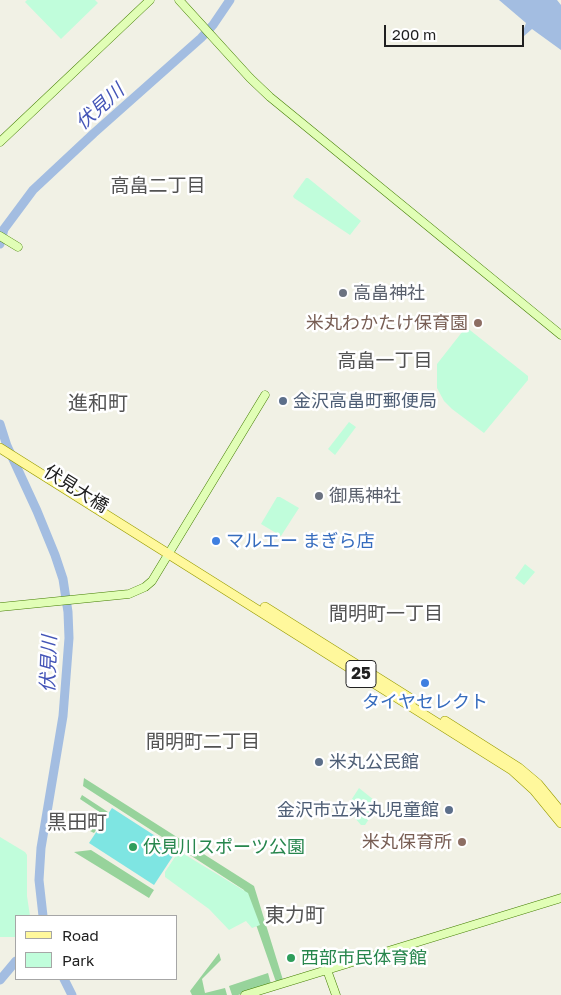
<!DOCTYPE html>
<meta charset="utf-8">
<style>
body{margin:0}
#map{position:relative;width:561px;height:995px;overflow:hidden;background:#f1f1e5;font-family:"Golos Text",sans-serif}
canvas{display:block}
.legend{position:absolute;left:15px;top:915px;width:162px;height:65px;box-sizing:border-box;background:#fff;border:1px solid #a6a6a6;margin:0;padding:6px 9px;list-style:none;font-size:15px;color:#202020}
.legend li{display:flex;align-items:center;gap:10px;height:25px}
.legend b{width:25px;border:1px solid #a6a6a6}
.scale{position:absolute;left:384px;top:25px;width:140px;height:22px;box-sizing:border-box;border:2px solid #202020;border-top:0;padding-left:6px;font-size:15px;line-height:18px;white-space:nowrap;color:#202020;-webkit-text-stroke:4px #fff;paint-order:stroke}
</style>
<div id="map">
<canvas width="561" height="995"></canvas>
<ul class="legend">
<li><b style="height:6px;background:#fff89c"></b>Road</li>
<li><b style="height:14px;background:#c0fddb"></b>Park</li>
</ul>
<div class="scale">200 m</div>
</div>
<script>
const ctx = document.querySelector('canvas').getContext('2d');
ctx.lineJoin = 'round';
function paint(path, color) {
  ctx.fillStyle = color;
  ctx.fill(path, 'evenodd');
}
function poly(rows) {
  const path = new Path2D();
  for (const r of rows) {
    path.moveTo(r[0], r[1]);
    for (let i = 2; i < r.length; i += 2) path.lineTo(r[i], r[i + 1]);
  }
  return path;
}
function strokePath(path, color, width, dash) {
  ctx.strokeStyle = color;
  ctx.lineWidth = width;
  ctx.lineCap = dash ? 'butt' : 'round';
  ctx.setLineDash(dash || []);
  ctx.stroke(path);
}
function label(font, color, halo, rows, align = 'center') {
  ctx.font = font + ' "Golos Text","Noto Sans JP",sans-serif';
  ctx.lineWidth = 5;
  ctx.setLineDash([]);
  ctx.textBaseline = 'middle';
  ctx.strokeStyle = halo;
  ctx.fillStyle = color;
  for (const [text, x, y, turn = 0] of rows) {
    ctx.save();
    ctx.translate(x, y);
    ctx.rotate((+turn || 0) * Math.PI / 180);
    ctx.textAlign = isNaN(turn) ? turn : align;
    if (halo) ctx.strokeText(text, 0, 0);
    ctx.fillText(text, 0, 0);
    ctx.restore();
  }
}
paint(poly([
 [84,778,254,886,283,980,276,982,244,890,83,786],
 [82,795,108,812,94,833,90,831,101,813,80,799],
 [91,850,154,890,152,893,149,898,74,852],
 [219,953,221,960,202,979,205,993,225,988,227,995,192,995,190,991],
 [268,973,271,984,238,995,232,995,229,986]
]), '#97d39b');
paint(poly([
 [27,0,95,0,98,3,61,39,25,2],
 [306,178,308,178,361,221,350,235,294,198,293,196],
 [466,327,528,376,528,380,484,433,452,409,444,401,437,388,437,364],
 [349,422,356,427,335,455,328,449],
 [280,497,299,508,281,536,261,524,277,497],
 [525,564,535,572,524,585,515,578],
 [359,788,379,804,365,825,361,825,346,808],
 [0,837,25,852,27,855,27,896,30,916,16,916,16,937,0,937],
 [179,851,248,893,260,925,252,928,246,921,229,930,209,909,165,877,165,872]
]), '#c0fddb');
paint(poly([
 [112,808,177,850,154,885,89,843]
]), '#7ee5e2');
paint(poly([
 [499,0,557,0,561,5,561,50,532,29,524,36,522,34,526,23]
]), '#a3bde1');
strokePath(poly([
 [0,244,4,229,33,190,94,133,201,38,213,25,230,0],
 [0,424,7,446,37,511,55,555,63,579,68,612,69,638,63,716,41,848,39,880,43,916],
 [64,979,72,995],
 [0,980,16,961]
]), '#a3bde1', 9);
const secondary = poly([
 [179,0,250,78,270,97,561,335],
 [0,142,150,0],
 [0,236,18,247],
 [0,607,129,594,145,587,152,581,265,395],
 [327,970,336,995],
 [245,995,561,898]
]);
const primary = poly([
 [0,448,512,770,534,790,561,823],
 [265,607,413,700],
 [445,721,519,768,538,784,561,812]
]);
strokePath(secondary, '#437d00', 9);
strokePath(primary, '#979b00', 10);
strokePath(secondary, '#e1feb6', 8);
strokePath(primary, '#fff89c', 9);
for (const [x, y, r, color] of [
 [343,293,5,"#6b7280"],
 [478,323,5,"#8d6e63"],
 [283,401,5,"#5c6f8a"],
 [319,496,5,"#6b7280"],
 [216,541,5,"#3f7fe0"],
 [425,683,5,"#3f7fe0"],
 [319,762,5,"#5c6f8a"],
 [449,810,5,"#5c6f8a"],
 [462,842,5,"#8d6e63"],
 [133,847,5,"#2e9e5b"],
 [291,958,5,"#2e9e5b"]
]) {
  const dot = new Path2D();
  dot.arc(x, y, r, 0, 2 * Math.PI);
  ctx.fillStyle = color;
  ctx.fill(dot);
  strokePath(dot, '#fff', 2);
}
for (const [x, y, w] of [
 [361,674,30]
]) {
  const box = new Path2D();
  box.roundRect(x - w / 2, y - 13.5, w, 27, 4);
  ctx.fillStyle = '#fff';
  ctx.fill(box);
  strokePath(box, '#202020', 1);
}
label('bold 16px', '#202020', null, [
 ["25",361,674]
]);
label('18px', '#5b616d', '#fff', [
 ["高畠神社",353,293],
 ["御馬神社",329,496]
], 'left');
label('18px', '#785e54', '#fff', [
 ["米丸わかたけ保育園",468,323],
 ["米丸保育所",452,842]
], 'right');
label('18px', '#4e5e75', '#fff', [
 ["金沢高畠町郵便局",293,401],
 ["米丸公民館",329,762],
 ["金沢市立米丸児童館",439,810,"right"]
], 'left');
label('18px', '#202020', '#fff', [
 ["伏見大橋",76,489,32]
]);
label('18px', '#366cbe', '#fff', [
 ["マルエー まぎら店",226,541],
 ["タイヤセレクト",425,702,"center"]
], 'left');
label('18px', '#27864d', '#fff', [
 ["伏見川スポーツ公園",143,847],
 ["西部市民体育館",301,958]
], 'left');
label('italic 19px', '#4455b7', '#fff', [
 ["伏見川",100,107,-42],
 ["伏見川",49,664,-88]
]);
label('19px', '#535353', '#fff', [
 ["高畠二丁目",158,186],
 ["高畠一丁目",385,361],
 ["間明町一丁目",386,614],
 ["間明町二丁目",203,742]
]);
label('20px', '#535353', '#fff', [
 ["進和町",98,404],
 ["黒田町",77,823],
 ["東力町",295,916]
]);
</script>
